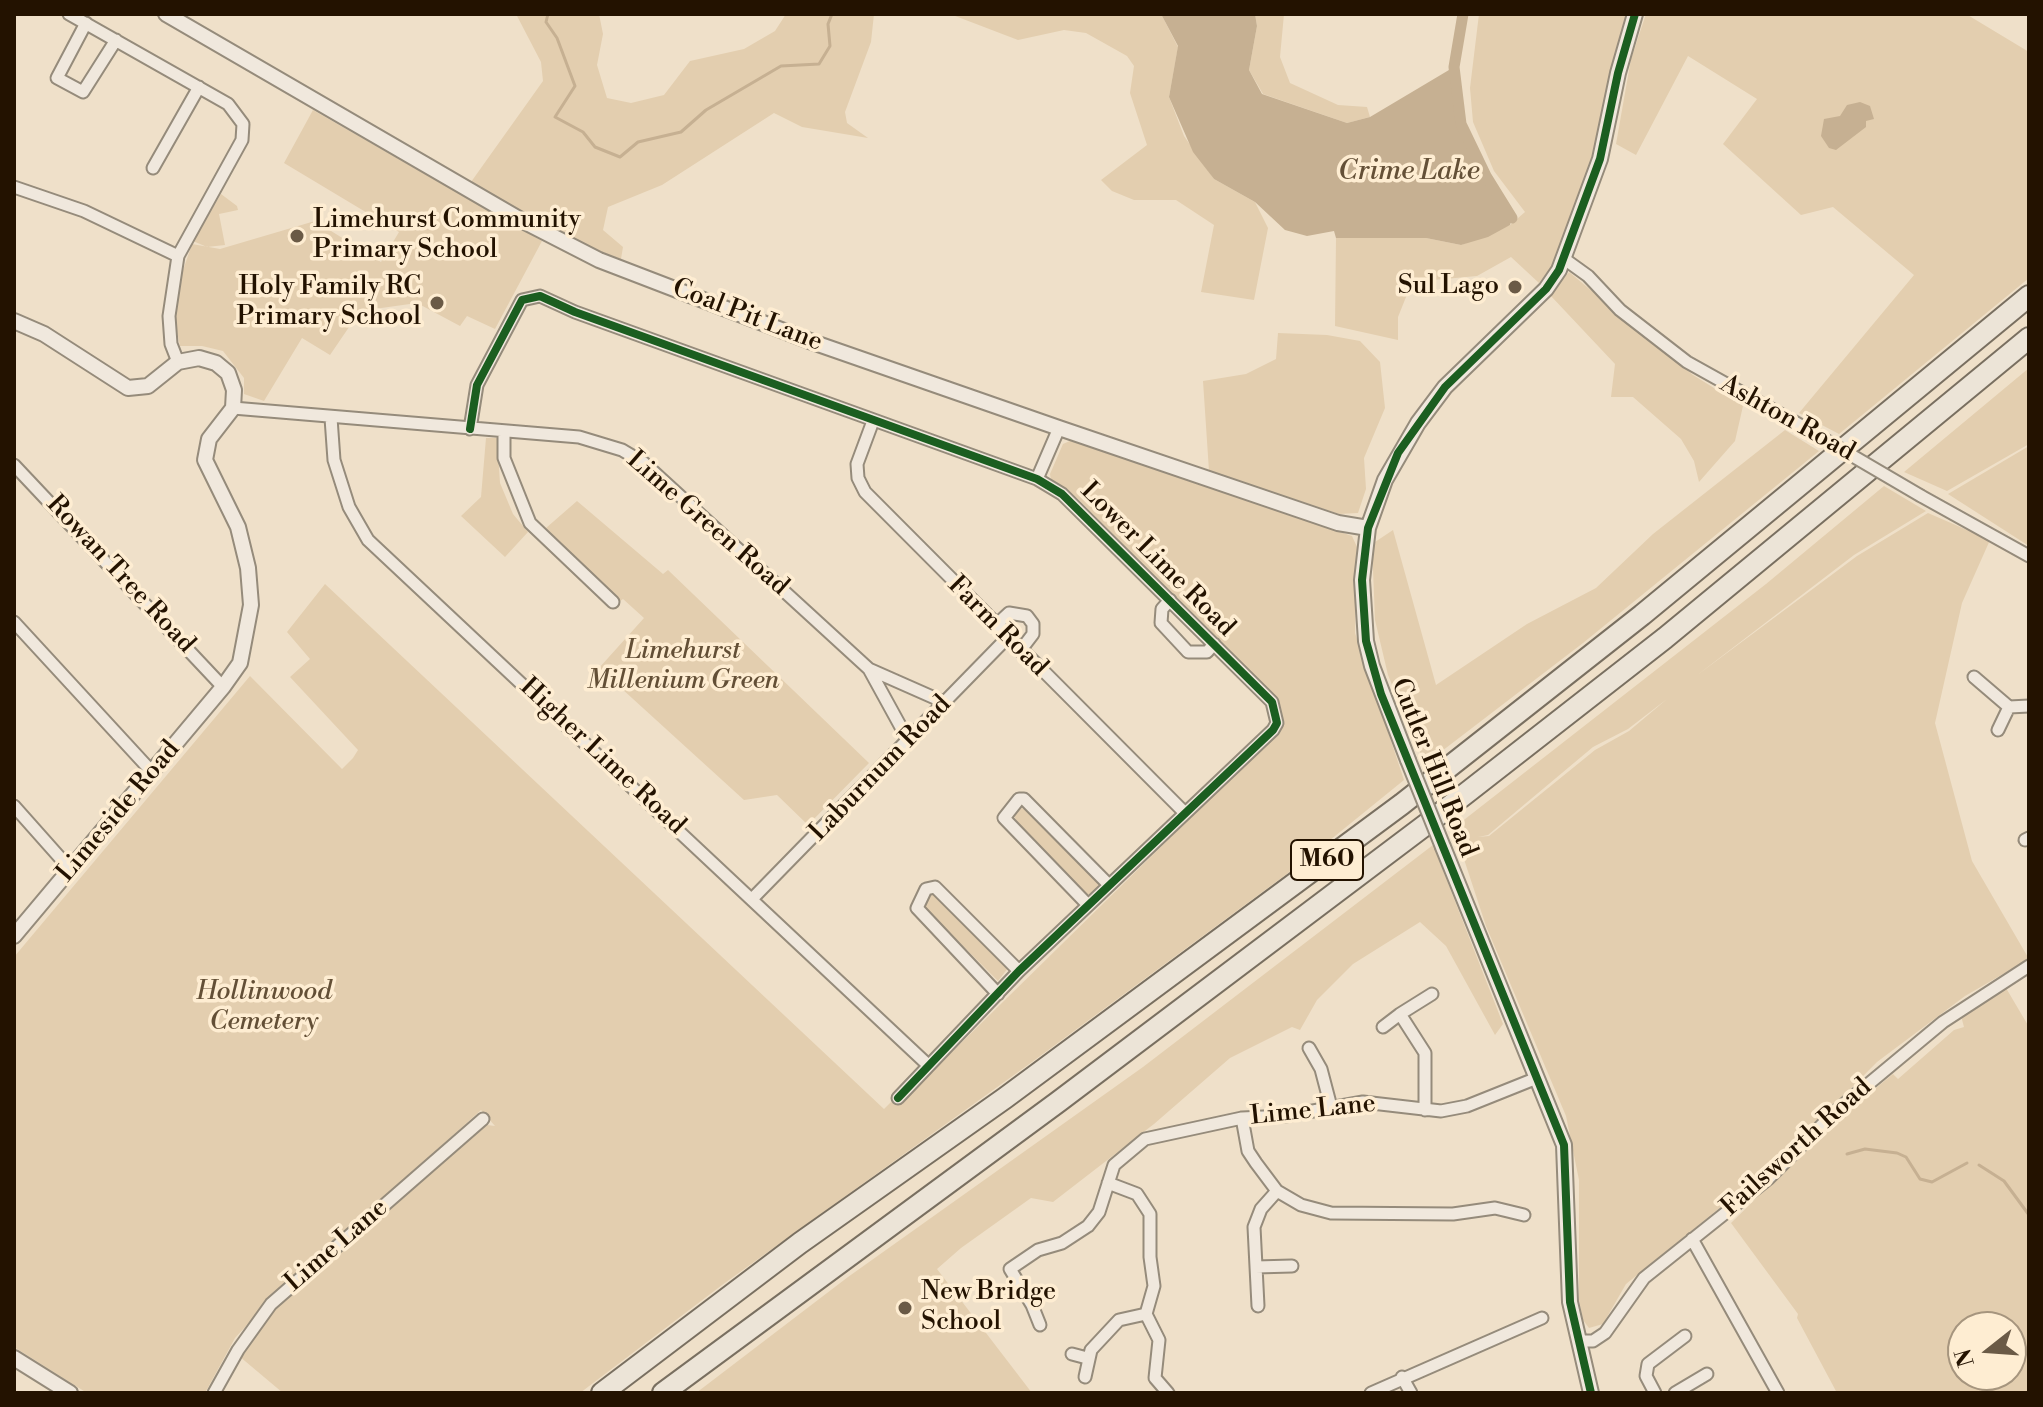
<!DOCTYPE html>
<style>
body{margin:0}
#map{position:relative;width:2043px;height:1407px;overflow:hidden;background:#efe0c9;font-family:"Libre Bodoni",serif}
canvas{display:block}
.frame{position:absolute;inset:0;border:16px solid #231200;pointer-events:none}
.north{position:absolute;left:1947px;top:1311px;width:80px;height:80px;box-sizing:border-box;background:#feedd2;border:2px solid #a6957e;border-radius:50%;rotate:253deg;font-size:22px;font-weight:700;line-height:32px;text-align:center;color:#231200}
.north::after{content:'';display:block;margin:auto;width:28px;height:36px;background:#6a5a46;clip-path:polygon(50% 0,100% 100%,50% 72%,0 100%)}
</style>
<div id="map">
<canvas width="2043" height="1407"></canvas>
<div class="frame"></div>
<div class="north">N</div>
</div>
<script>
const ctx = document.querySelector('canvas').getContext('2d');
ctx.lineJoin = 'round';
function paint(path, color) {
  ctx.fillStyle = color;
  ctx.fill(path, 'evenodd');
}
function poly(rows) {
  const path = new Path2D();
  for (const r of rows) {
    path.moveTo(r[0], r[1]);
    for (let i = 2; i < r.length; i += 2) path.lineTo(r[i], r[i + 1]);
  }
  return path;
}
function strokePath(path, color, width, dash) {
  ctx.strokeStyle = color;
  ctx.lineWidth = width;
  ctx.lineCap = dash ? 'butt' : 'round';
  ctx.setLineDash(dash || []);
  ctx.stroke(path);
}
function label(font, color, halo, rows, align = 'center') {
  ctx.font = font + ' "Libre Bodoni",serif';
  ctx.lineWidth = 7;
  ctx.setLineDash([]);
  ctx.textBaseline = 'middle';
  ctx.strokeStyle = halo;
  ctx.fillStyle = color;
  for (const [text, x, y, turn = 0] of rows) {
    ctx.save();
    ctx.translate(x, y);
    ctx.rotate((+turn || 0) * Math.PI / 180);
    ctx.textAlign = isNaN(turn) ? turn : align;
    if (halo) ctx.strokeText(text, 0, 0);
    ctx.fillText(text, 0, 0);
    ctx.restore();
  }
}
paint(poly([
 [516,14,599,14,603,34,597,65,607,98,631,103,664,95,690,61,744,49,775,31,786,14,874,14,871,42,845,112,847,123,868,138,802,127,774,113,662,185,608,207,603,230,623,247,621,259,561,237,471,182,543,81,541,62],
 [950,14,1161,14,1178,47,1169,97,1184,136,1214,179,1255,202,1268,228,1254,300,1201,292,1214,225,1176,200,1134,200,1112,191,1101,180,1147,145,1130,93,1134,66,1127,56,1086,33,1064,30,1018,40],
 [1255,14,1284,14,1280,57,1290,83,1338,105,1367,107,1370,117,1347,123,1263,94,1249,70,1257,26],
 [1479,14,1629,14,1603,128,1560,256,1539,283,1511,257,1477,276,1412,282,1398,317,1398,340,1335,326,1336,238,1426,238,1461,245,1510,225,1525,212,1494,171,1473,122,1470,88],
 [1646,14,1966,14,2029,52,2029,278,1839,434,1799,413,1914,275,1833,207,1801,215,1723,144,1757,99,1688,56,1636,155,1616,144,1631,59],
 [313,110,542,241,495,329,467,316,460,326,417,303,360,311,330,355,302,338,264,401,244,394,244,378,223,351,202,346,180,346,175,321,178,285,192,244,220,249,315,221,381,262,399,232,284,163],
 [221,194,237,206,238,210,219,214,225,245,207,247,193,241],
 [1569,272,1693,375,1743,406,1735,441,1699,482,1694,461,1681,439,1633,397,1611,397,1615,364,1550,295],
 [1278,333,1327,335,1360,341,1380,362,1385,408,1364,458,1366,489,1358,513,1339,514,1209,471,1203,381,1246,374,1276,359],
 [2029,368,2029,444,1947,491,1904,472],
 [1785,430,1819,451,1583,643,1425,764,1388,675,1375,620,1372,544,1393,530,1436,685,1527,624,1596,588,1653,534],
 [486,438,497,438,500,483,513,514,528,532,505,557,461,516,481,497],
 [1072,440,1352,536,1357,547,1355,633,1404,780,1303,862,1032,1062,722,1285,580,1393,283,1393,239,1356,279,1303,487,1125,495,1126,481,1110,268,1302,235,1338,205,1393,87,1393,14,1347,14,957,250,676,342,769,353,758,358,750,290,677,310,659,287,632,325,584,884,1109,894,1099,899,1104,1279,731,1282,714,1275,699,1078,499,1051,480,1050,474,1063,444],
 [2029,446,2029,546,1948,494],
 [1884,486,1926,511,1854,555,1696,676,1857,556,1928,513,1990,540,1962,603,1935,723,1972,861,2029,959,1965,996,1877,1062,1786,1154,1626,1284,1603,1324,1589,1328,1583,1320,1579,1300,1579,1180,1566,1116,1486,926,1457,838,1453,838,1451,830,1766,584],
 [1667,699,1629,731,1595,750,1489,836,1478,837,1488,835,1593,747,1628,729],
 [577,501,663,574,668,570,869,763,808,825,777,795,744,800,599,668,644,618,623,599,619,602,546,528],
 [1021,808,1028,810,1099,883,1100,888,1094,894,1086,894,1017,823,1014,815],
 [1433,845,1503,1024,1495,1035,1446,946,1420,922,1353,964,1317,1000,1300,1030,1292,1027,1230,1058,1154,1124,1053,1202,1031,1198,961,1248,937,1269,1032,1393,696,1393,848,1277,1143,1067],
 [936,894,1008,968,998,981,924,907,926,896],
 [2006,988,2029,1027,2029,1393,1837,1393,1797,1318,1798,1314,1731,1223,1832,1124,1893,1074,1898,1079,1954,1030,1964,1027,1961,1016],
 [1963,1327,2011,1327,2011,1375,1963,1375]
]), '#e3ceaf');
paint(poly([
 [1161,14,1255,14,1257,26,1249,70,1262,94,1347,123,1370,117,1454,67,1461,124,1485,176,1512,218,1510,225,1488,237,1461,245,1426,238,1336,238,1334,231,1307,236,1285,230,1255,202,1214,179,1193,152,1169,97,1178,46],
 [1860,102,1870,106,1874,119,1866,121,1866,127,1836,150,1829,148,1821,136,1824,119,1840,116,1847,105]
]), '#c6b092');
strokePath(poly([
 [548,14,546,22,557,38,575,86,555,117,583,132,595,147,620,157,638,142,681,132,706,110,781,66,819,64,830,46,828,24,832,14],
 [1847,1154,1865,1149,1897,1153,1906,1157,1920,1179,1932,1182,1967,1163],
 [1979,1165,2004,1181,2029,1215]
]), '#c6b092', 3);
strokePath(poly([
 [1463,14,1454,67,1461,124,1486,176,1512,218]
]), '#c6b092', 11);
const minor = poly([
 [69,14,228,104,243,124,242,140,178,256,169,316,171,344,178,362],
 [86,23,57,78,83,92,116,40],
 [153,168,199,87],
 [14,187,84,211,178,256],
 [1563,258,1588,276,1620,310,1687,362,1793,421],
 [233,408,579,437,622,450,644,463,869,669,908,740],
 [331,418,334,460,349,507,368,540,928,1065],
 [873,421,857,464,858,478,865,492,1185,813],
 [470,429,477,385,522,300,540,296,575,312,1037,479,1062,494,1272,702,1277,723,1273,730,1019,971,898,1098],
 [504,432,504,458,530,523,613,602],
 [14,465,223,687],
 [1037,479,1059,428],
 [1921,496,2029,556],
 [1170,600,1162,609,1161,623,1188,652,1207,652,1214,644],
 [14,622,153,773],
 [995,626,1009,613,1027,616,1033,624,1033,634,1020,651],
 [869,669,946,703],
 [1974,677,2009,707],
 [1998,730,2009,707,2029,706],
 [14,806,70,869],
 [2025,840,2029,838],
 [753,898,1007,638],
 [1088,905,1004,818,1019,799,1024,799,1109,885],
 [998,994,917,908,926,889,935,887,1019,971],
 [1383,1027,1400,1014],
 [1309,1048,1321,1069,1331,1107],
 [1425,1110,1425,1053,1400,1014,1432,994],
 [1242,1118,1248,1151,1256,1163,1277,1191,1301,1205,1331,1213,1453,1214,1495,1208,1524,1215],
 [1108,1183,1137,1194,1150,1214,1150,1257,1154,1286,1146,1314,1159,1340,1155,1378,1168,1393],
 [1692,1239,1778,1393],
 [1256,1267,1292,1266],
 [1258,1306,1254,1227,1261,1209,1277,1191],
 [1040,1325,1032,1305,1010,1269,1038,1250,1062,1243,1088,1226,1099,1212,1114,1165,1145,1139,1242,1118,1285,1116,1363,1102,1441,1111,1467,1106,1537,1078],
 [1581,1341,1593,1341,1605,1333,1644,1278,1768,1179,1836,1111,1943,1022,2029,966],
 [1072,1354,1087,1358],
 [1085,1377,1091,1350,1119,1320,1146,1314],
 [1402,1377,1411,1393],
 [214,1393,238,1350,271,1304,483,1119],
 [1371,1393,1542,1318],
 [1655,1393,1646,1376,1648,1364,1685,1336],
 [1675,1393,1707,1374]
]);
const tertiary = poly([
 [166,14,521,220,599,260,815,343,1059,428,1338,523,1368,528],
 [14,321,44,334,128,388,148,386,178,362,199,358,216,363,228,373,234,390,233,408,209,439,205,460,238,527,248,568,251,605,240,663,223,687,14,936],
 [1408,760,1372,666,1366,641,1362,580,1368,528,1385,480,1418,423,1445,387,1546,289,1559,270,1600,159,1618,73,1635,14],
 [1443,847,1564,1145,1570,1302,1591,1393],
 [14,1358,70,1393]
]);
const motorway = poly([
 [602,1393,800,1243,1005,1098,1402,804,1642,615,2029,296],
 [663,1393,1058,1102,1428,823,1665,638,2029,338]
]);
strokePath(minor, '#958b7b', 15);
strokePath(tertiary, '#958b7b', 18);
strokePath(motorway, '#796f60', 24);
strokePath(minor, '#f0e8dd', 11);
strokePath(tertiary, '#f0e8dd', 14);
strokePath(motorway, '#ece4d7', 20);
const minorBridge = poly([
 [1793,421,1921,496]
]);
const tertiaryBridge = poly([
 [1408,760,1443,847]
]);
strokePath(minorBridge, '#958b7b', 15, []);
strokePath(tertiaryBridge, '#958b7b', 18, []);
strokePath(minorBridge, '#f0e8dd', 11);
strokePath(tertiaryBridge, '#f0e8dd', 14);
strokePath(poly([
 [470,429,477,385,522,300,540,296,575,312,1037,479,1062,494,1272,702,1277,723,1273,730,1019,971,898,1098],
 [1591,1393,1570,1302,1564,1145,1381,694,1366,641,1362,580,1368,528,1398,453,1445,387,1546,289,1559,270,1600,159,1618,73,1635,14]
]), '#1b5e20', 8);
for (const [x, y, r, color] of [
 [297,236,8,"#6a5a46"],
 [1515,287,8,"#6a5a46"],
 [437,303,8,"#6a5a46"],
 [905,1308,8,"#6a5a46"]
]) {
  const dot = new Path2D();
  dot.arc(x, y, r, 0, 2 * Math.PI);
  ctx.fillStyle = color;
  ctx.fill(dot);
  strokePath(dot, '#feedd2', 3);
}
for (const [x, y, w] of [
 [1327,860,72]
]) {
  const box = new Path2D();
  box.roundRect(x - w / 2, y - 20, w, 40, 6);
  ctx.fillStyle = '#feedd2';
  ctx.fill(box);
  strokePath(box, '#231200', 2);
}
label('bold 24px', '#231200', null, [
 ["M60",1327,860]
]);
label('26px', '#231200', '#feedd2', [
 ["Limehurst Community",313,221],
 ["Primary School",313,251],
 ["Sul Lago",1499,287,"right"],
 ["Holy Family RC",421,288,"right"],
 ["Primary School",421,318,"right"],
 ["New Bridge",921,1293],
 ["School",921,1323]
], 'left');
label('26px', '#231200', '#feedd2', [
 ["Coal Pit Lane",747,316,21],
 ["Ashton Road",1787,419,29],
 ["Lime Green Road",707,524,41],
 ["Lower Lime Road",1157,560,45],
 ["Rowan Tree Road",120,575,47],
 ["Farm Road",997,627,45],
 ["Higher Lime Road",602,757,43],
 ["Cutler Hill Road",1433,768,68],
 ["Laburnum Road",881,769,-46],
 ["Limeside Road",119,812,-50],
 ["Lime Lane",1313,1111,-6],
 ["Failsworth Road",1797,1148,-42],
 ["Lime Lane",337,1246,-41]
]);
label('italic 26px', '#634f36', '#feedd2', [
 ["Limehurst",683,652],
 ["Millenium Green",683,682],
 ["Hollinwood",264,993],
 ["Cemetery",264,1023]
]);
label('italic 28px', '#645037', '#feedd2', [
 ["Crime Lake",1409,172]
]);
</script>
